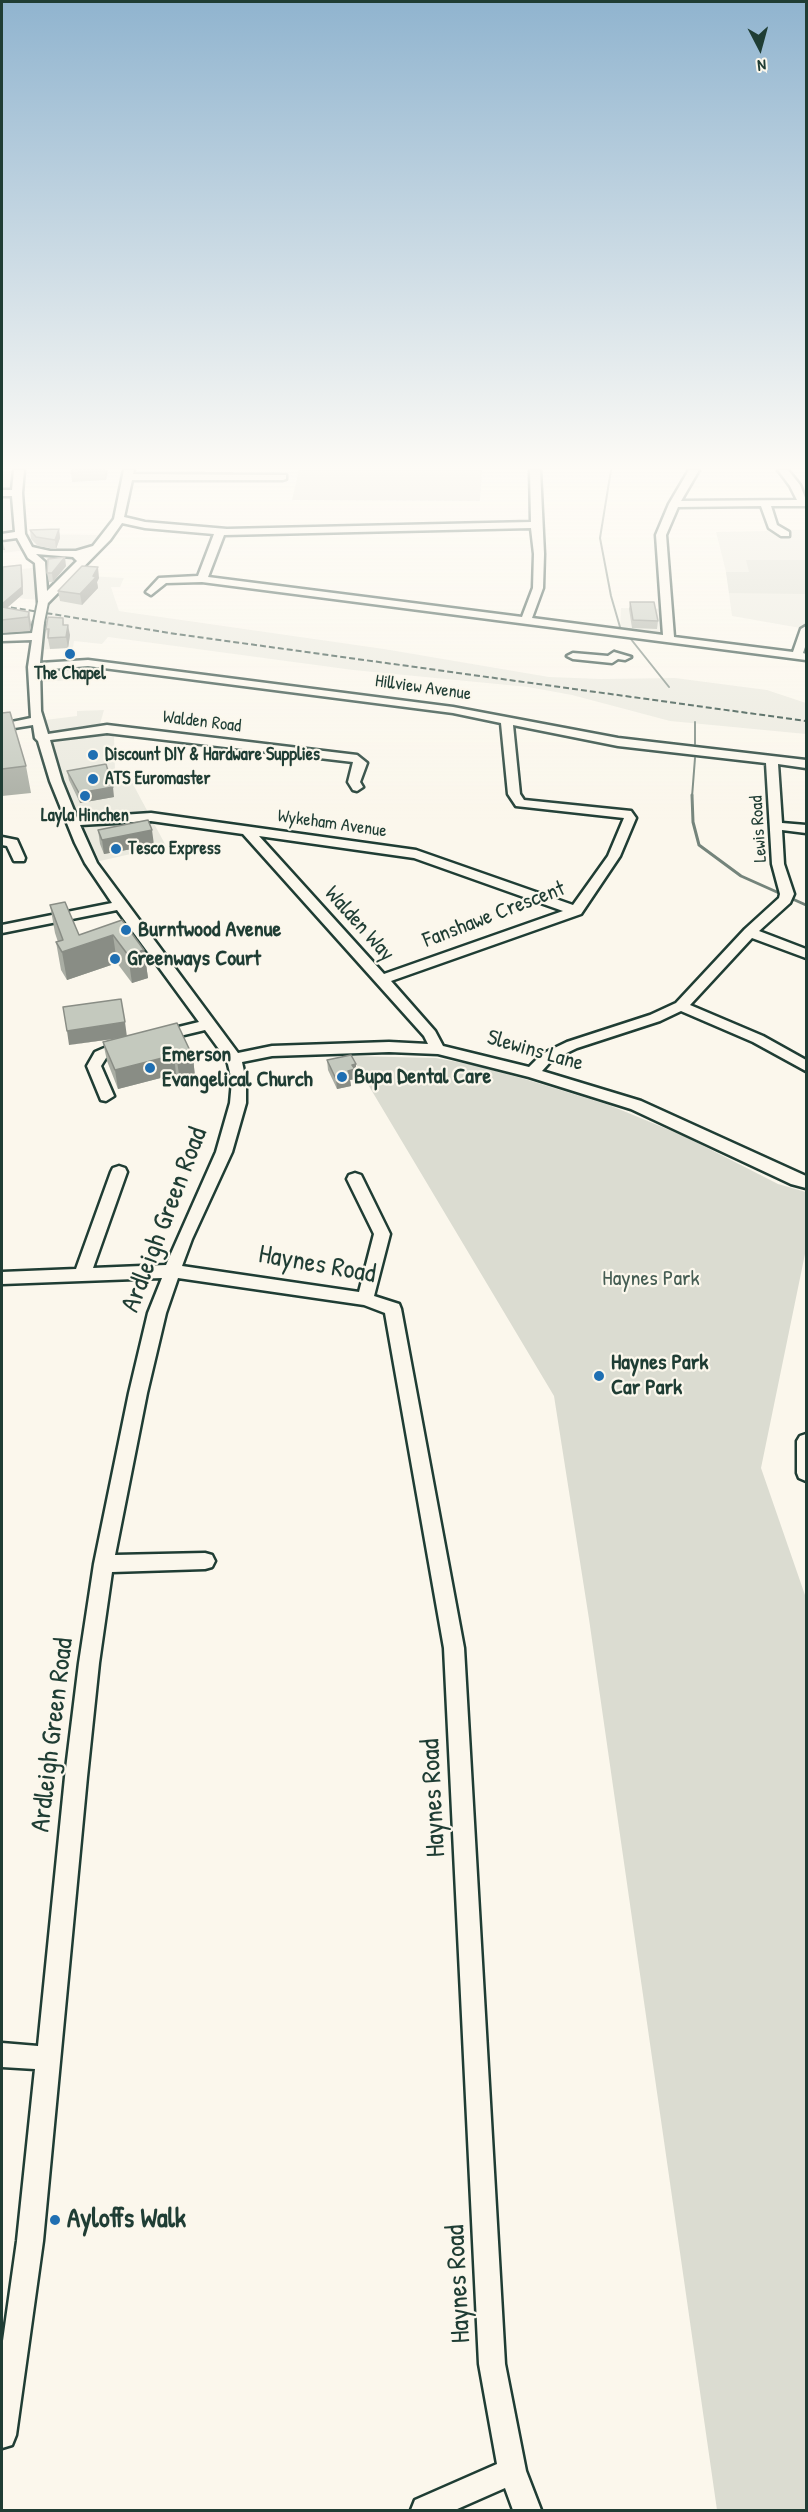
<!DOCTYPE html>
<style>
body{margin:0}
#map{position:relative;width:808px;height:2512px;overflow:hidden;background:#fbf7ec;font-family:"Patrick Hand",sans-serif}
canvas{display:block}
.frame{position:absolute;inset:0;border:3px solid #1f3d34;pointer-events:none}
.north{position:absolute;left:730px;top:18px;width:60px;height:60px;-webkit-text-stroke:4px #fbf7ec;paint-order:stroke;rotate:174deg;font-size:16px;font-weight:700;line-height:24px;text-align:center;color:#1f3d34}
.north::after{content:'';display:block;margin:auto;width:21px;height:27px;background:#1f3d34;clip-path:polygon(50% 0,100% 100%,50% 72%,0 100%)}
</style>
<div id="map">
<canvas width="808" height="2512"></canvas>
<div class="frame"></div>
<div class="north">N</div>
</div>
<script>
const ctx = document.querySelector('canvas').getContext('2d');
ctx.lineJoin = 'round';
function paint(path, color) {
  ctx.fillStyle = color;
  ctx.fill(path, 'evenodd');
}
function poly(rows) {
  const path = new Path2D();
  for (const r of rows) {
    path.moveTo(r[0], r[1]);
    for (let i = 2; i < r.length; i += 2) path.lineTo(r[i], r[i + 1]);
  }
  return path;
}
function strokePath(path, color, width, dash) {
  ctx.strokeStyle = color;
  ctx.lineWidth = width;
  ctx.lineCap = dash ? 'butt' : 'round';
  ctx.setLineDash(dash || []);
  ctx.stroke(path);
}
function label(font, color, halo, rows, align = 'center') {
  ctx.font = font + ' "Patrick Hand",sans-serif';
  ctx.lineWidth = 4.5;
  ctx.setLineDash([]);
  ctx.textBaseline = 'middle';
  ctx.strokeStyle = halo;
  ctx.fillStyle = color;
  for (const [text, x, y, turn = 0] of rows) {
    ctx.save();
    ctx.translate(x, y);
    ctx.rotate((+turn || 0) * Math.PI / 180);
    ctx.textAlign = isNaN(turn) ? turn : align;
    if (halo) ctx.strokeText(text, 0, 0);
    ctx.fillText(text, 0, 0);
    ctx.restore();
  }
}
paint(poly([
 [19,471,20,534,108,535,72,575,124,578,120,587,111,587,119,611,384,649,549,677,601,679,675,678,767,690,806,703,806,734,670,721,572,695,528,687,353,670,108,637,102,644,74,641,73,648,36,650,37,636,2,638,2,620,26,624,45,624,47,600,25,599,2,594,2,571,41,567,29,550,2,553,2,472],
 [760,509,773,509,781,530,806,530,806,629,732,616,726,572,716,532,767,531],
 [621,608,666,609,669,639,620,632],
 [88,663,79,680,34,682,34,667],
 [104,710,100,724,105,734,114,736,115,770,126,771,166,846,91,863,37,721,77,716,77,711]
]), '#eae9de');
paint(poly([
 [299,470,482,470,480,501,292,500],
 [746,560,806,560,806,594,729,593,726,572,749,572],
 [351,1056,436,1058,474,1065,528,1080,609,1105,684,1136,778,1184,806,1192,806,1249,761,1468,806,1598,806,2510,717,2510,589,1619,554,1396]
]), '#dbdcd1');
strokePath(poly([
 [611,470,600,538,611,596,620,627],
 [630,638,669,687],
 [695,722,695,744],
 [692,797,695,758]
]), '#74847b', 2);
strokePath(poly([
 [692,795,693,822,699,845,741,876,806,905]
]), '#74847b', 3);
const minor = poly([
 [14,470,24,470,22,493,25,534,32,547,50,551,76,551,93,546,114,519,124,470,134,470,133,474,286,475,286,479,283,480,132,480,124,517,145,522,227,529,531,522,530,470,540,470,544,554,543,588,532,618,663,635,656,535,669,504,689,470,699,470,681,501,797,500,790,486,778,470,788,470,800,485,806,500,806,506,771,506,777,525,789,532,789,536,781,536,769,528,761,506,678,507,666,535,674,637,793,652,801,629,806,626,806,644,803,653,806,654,806,660,202,582,166,583,151,595,146,592,159,578,198,576,214,534,145,528,122,523,110,540,47,604,43,605,38,602,35,563,28,558,17,538,2,540,2,534,15,532,12,496,2,496,2,490,12,490,14,470],
 [531,528,534,554,533,588,522,617,208,577,224,535,531,528],
 [36,554,73,557,77,561,47,591,45,562,36,554],
 [39,619,44,622,40,663,88,660,453,707,618,738,806,760,806,768,778,764,782,823,806,825,806,833,782,830,784,864,794,894,790,903,759,931,806,949,806,958,752,938,690,1005,763,1036,806,1060,806,1071,753,1042,681,1011,660,1021,577,1048,552,1060,542,1071,641,1101,806,1176,806,1188,791,1184,631,1109,529,1077,438,1054,389,1052,272,1056,242,1062,246,1081,246,1103,232,1152,192,1239,182,1266,359,1292,374,1234,347,1179,349,1175,355,1173,361,1175,363,1179,390,1234,374,1296,399,1304,401,1309,464,1648,505,2364,526,2471,541,2510,513,2510,505,2488,455,2510,411,2510,415,2500,497,2464,479,2364,444,1648,385,1313,364,1305,178,1278,166,1313,147,1393,115,1555,205,1553,212,1555,215,1561,212,1567,205,1569,112,1572,99,1663,87,1777,43,2241,16,2435,12,2445,2,2448,2,2348,17,2241,35,2069,2,2067,2,2043,38,2046,65,1777,79,1663,94,1564,129,1393,148,1313,162,1278,2,1284,2,1272,76,1269,111,1172,113,1168,119,1166,125,1168,127,1172,93,1268,166,1265,216,1152,230,1103,232,1081,227,1060,205,1030,159,1041,154,1039,152,1036,154,1033,199,1022,117,910,2,933,2,925,112,903,85,863,75,843,50,781,38,741,35,738,33,725,2,730,2,724,31,718,28,667,32,640,2,641,2,635,32,633,34,622,39,619],
 [88,666,453,713,501,723,508,794,516,806,624,818,608,856,573,905,416,850,151,813,77,818,62,781,50,740,107,733,353,762,348,782,353,790,357,791,363,787,360,782,367,763,357,755,107,725,48,734,41,711,40,670,88,666],
 [513,725,618,746,766,763,772,864,780,894,779,898,745,929,676,1003,650,1015,567,1042,542,1054,529,1067,443,1046,435,1031,391,981,581,914,620,856,636,818,631,811,524,800,520,794,513,725],
 [151,821,243,834,424,1036,428,1044,389,1042,272,1046,238,1053,97,863,80,825,151,821],
 [259,836,414,858,563,911,384,974,259,836],
 [614,652,631,657,625,660,618,659,612,663,573,659,567,656,573,653,608,656,614,652],
 [2,837,17,840,25,858,24,861,14,861,7,846,2,845,2,837],
 [125,1039,130,1041,132,1044,130,1047,106,1058,101,1066,114,1096,106,1101,101,1100,87,1066,95,1052,125,1039],
 [806,1434,806,1481,799,1478,797,1473,797,1441,800,1436,806,1434]
]);
strokePath(minor, '#1f3d34', 5);
paint(minor, '#fbf7ec');
strokePath(poly([
 [2,606,176,634,806,721]
]), '#1f3d34', 2, [6, 3]);
const minorBridge = poly([
 [39,622,43,602]
]);
strokePath(minorBridge, '#1f3d34', 14, []);
strokePath(minorBridge, '#fbf7ec', 10);
paint(poly([
 [108,470,106,480,72,482,71,473],
 [59,529,60,538,56,549,38,546,31,539,30,530],
 [21,565,22,572,23,594,7,608,29,612,31,625,30,631,2,633,2,590],
 [66,566,53,582,49,582,47,573],
 [99,578,97,582,98,588,82,605,60,601,58,591],
 [630,602,658,621,657,629,632,628,629,609],
 [63,618,64,625,70,635,68,648,50,649,46,629],
 [2,713,26,766,31,793,2,796],
 [67,771,114,797,80,803,69,780],
 [98,830,154,845,104,854,100,844],
 [50,905,79,935,122,920,144,950,148,978,132,983,117,963,67,980,61,970,56,942,58,942,55,933],
 [127,1036,193,1057,195,1077,180,1081,176,1074,118,1089,107,1061,103,1042,120,1038,69,1045],
 [327,1060,356,1074,355,1074,355,1079,350,1080,351,1086,337,1089,328,1070]
]), '#a9ada3');
paint(poly([
 [105,470,108,470,106,480,105,471],
 [59,529,60,538,56,549,55,540],
 [2,542,3,542,5,550,2,550],
 [65,557,66,566,53,582,52,573],
 [21,565,22,572,23,594,2,612,2,604],
 [98,567,99,578,97,582,98,588,82,605,80,594],
 [29,612,31,625,30,631,28,617],
 [68,625,70,635,68,648,66,637],
 [113,787,114,797,80,803,79,793],
 [152,830,154,845,104,854,102,840],
 [113,935,117,963,67,980,62,952],
 [144,950,148,978,132,983,128,955],
 [125,1022,127,1037,69,1045,67,1031],
 [174,1055,176,1074,118,1089,115,1070],
 [193,1057,195,1077,180,1081,177,1061],
 [356,1064,356,1074,355,1074,355,1079,350,1080,351,1086,337,1089,336,1079,348,1071,352,1065]
]), '#898d85');
const building = poly([
 [72,470,105,470,105,471,71,473,72,470],
 [59,529,55,540,36,537,30,530,59,529],
 [65,557,52,573,47,573,48,559,65,557],
 [21,565,22,587,2,604,3,567,21,565],
 [82,566,98,567,93,576,96,577,80,594,58,591,82,566],
 [630,602,654,602,658,621,633,620,630,602],
 [2,607,29,612,28,617,2,620,2,607],
 [48,617,63,618,63,625,68,625,66,637,48,638,49,629,46,629,48,617],
 [10,712,26,766,2,769,2,713,10,712],
 [106,764,113,787,79,793,67,771,106,764],
 [148,820,152,830,102,840,98,830,148,820],
 [65,902,79,935,122,920,144,950,128,955,113,935,62,952,56,942,63,940,50,905,65,902],
 [121,999,125,1022,67,1031,63,1007,121,999],
 [177,1023,193,1057,177,1061,174,1055,115,1070,103,1042,177,1023],
 [351,1055,356,1064,352,1065,355,1069,348,1071,350,1076,336,1079,327,1060,351,1055]
]);
paint(building, '#c4c9be');
strokePath(building, '#898d85', 1.5);
const sky = ctx.createLinearGradient(0, 0, 0, 821);
sky.addColorStop(0, '#90b4cf');
sky.addColorStop(0.57, '#fdfbf6');
sky.addColorStop(1, '#fdfbf600');
ctx.fillStyle = sky;
ctx.fillRect(0, 0, 808, 821);
for (const [x, y, r, color] of [
 [70,654,6,"#1f6fb2"],
 [93,755,6,"#1f6fb2"],
 [93,779,6,"#1f6fb2"],
 [85,796,6,"#1f6fb2"],
 [116,849,6,"#1f6fb2"],
 [126,930,6,"#1f6fb2"],
 [115,959,6,"#1f6fb2"],
 [150,1068,6,"#1f6fb2"],
 [342,1077,6,"#1f6fb2"],
 [599,1376,6,"#1f6fb2"],
 [55,2220,6,"#1f6fb2"]
]) {
  const dot = new Path2D();
  dot.arc(x, y, r, 0, 2 * Math.PI);
  ctx.fillStyle = color;
  ctx.fill(dot);
  strokePath(dot, '#fbf7ec', 2);
}
label('bold 18px', '#1f3d34', '#fbf7ec', [
 ["The Chapel",70,674,"center"],
 ["Discount DIY & Hardware Supplies",105,755],
 ["ATS Euromaster",105,779],
 ["Layla Hinchen",85,816,"center"],
 ["Tesco Express",128,849]
], 'left');
label('18px', '#1f3d34', '#fbf7ec', [
 ["Hillview Avenue",423,688,8],
 ["Walden Road",202,722,7],
 ["Wykeham Avenue",332,824,8],
 ["Lewis Road",759,829,-94]
]);
label('22px', '#1f3d34', '#fbf7ec', [
 ["Fanshawe Crescent",494,915,-21],
 ["Walden Way",359,924,48],
 ["Slewins Lane",535,1051,16]
]);
label('bold 22px', '#1f3d34', '#fbf7ec', [
 ["Burntwood Avenue",138,930],
 ["Greenways Court",127,959],
 ["Emerson",162,1055],
 ["Evangelical Church",162,1080],
 ["Bupa Dental Care",354,1077],
 ["Haynes Park",611,1363],
 ["Car Park",611,1388]
], 'left');
label('22px', '#455d53', '#fbf7ec', [
 ["Haynes Park",651,1279]
]);
label('27px', '#1f3d34', '#fbf7ec', [
 ["Ardleigh Green Road",165,1220,-69],
 ["Haynes Road",317,1265,10],
 ["Ardleigh Green Road",53,1735,-83],
 ["Haynes Road",434,1798,-93],
 ["Haynes Road",459,2284,-93]
]);
label('bold 27px', '#1f3d34', '#fbf7ec', [
 ["Ayloffs Walk",67,2220]
], 'left');
</script>
